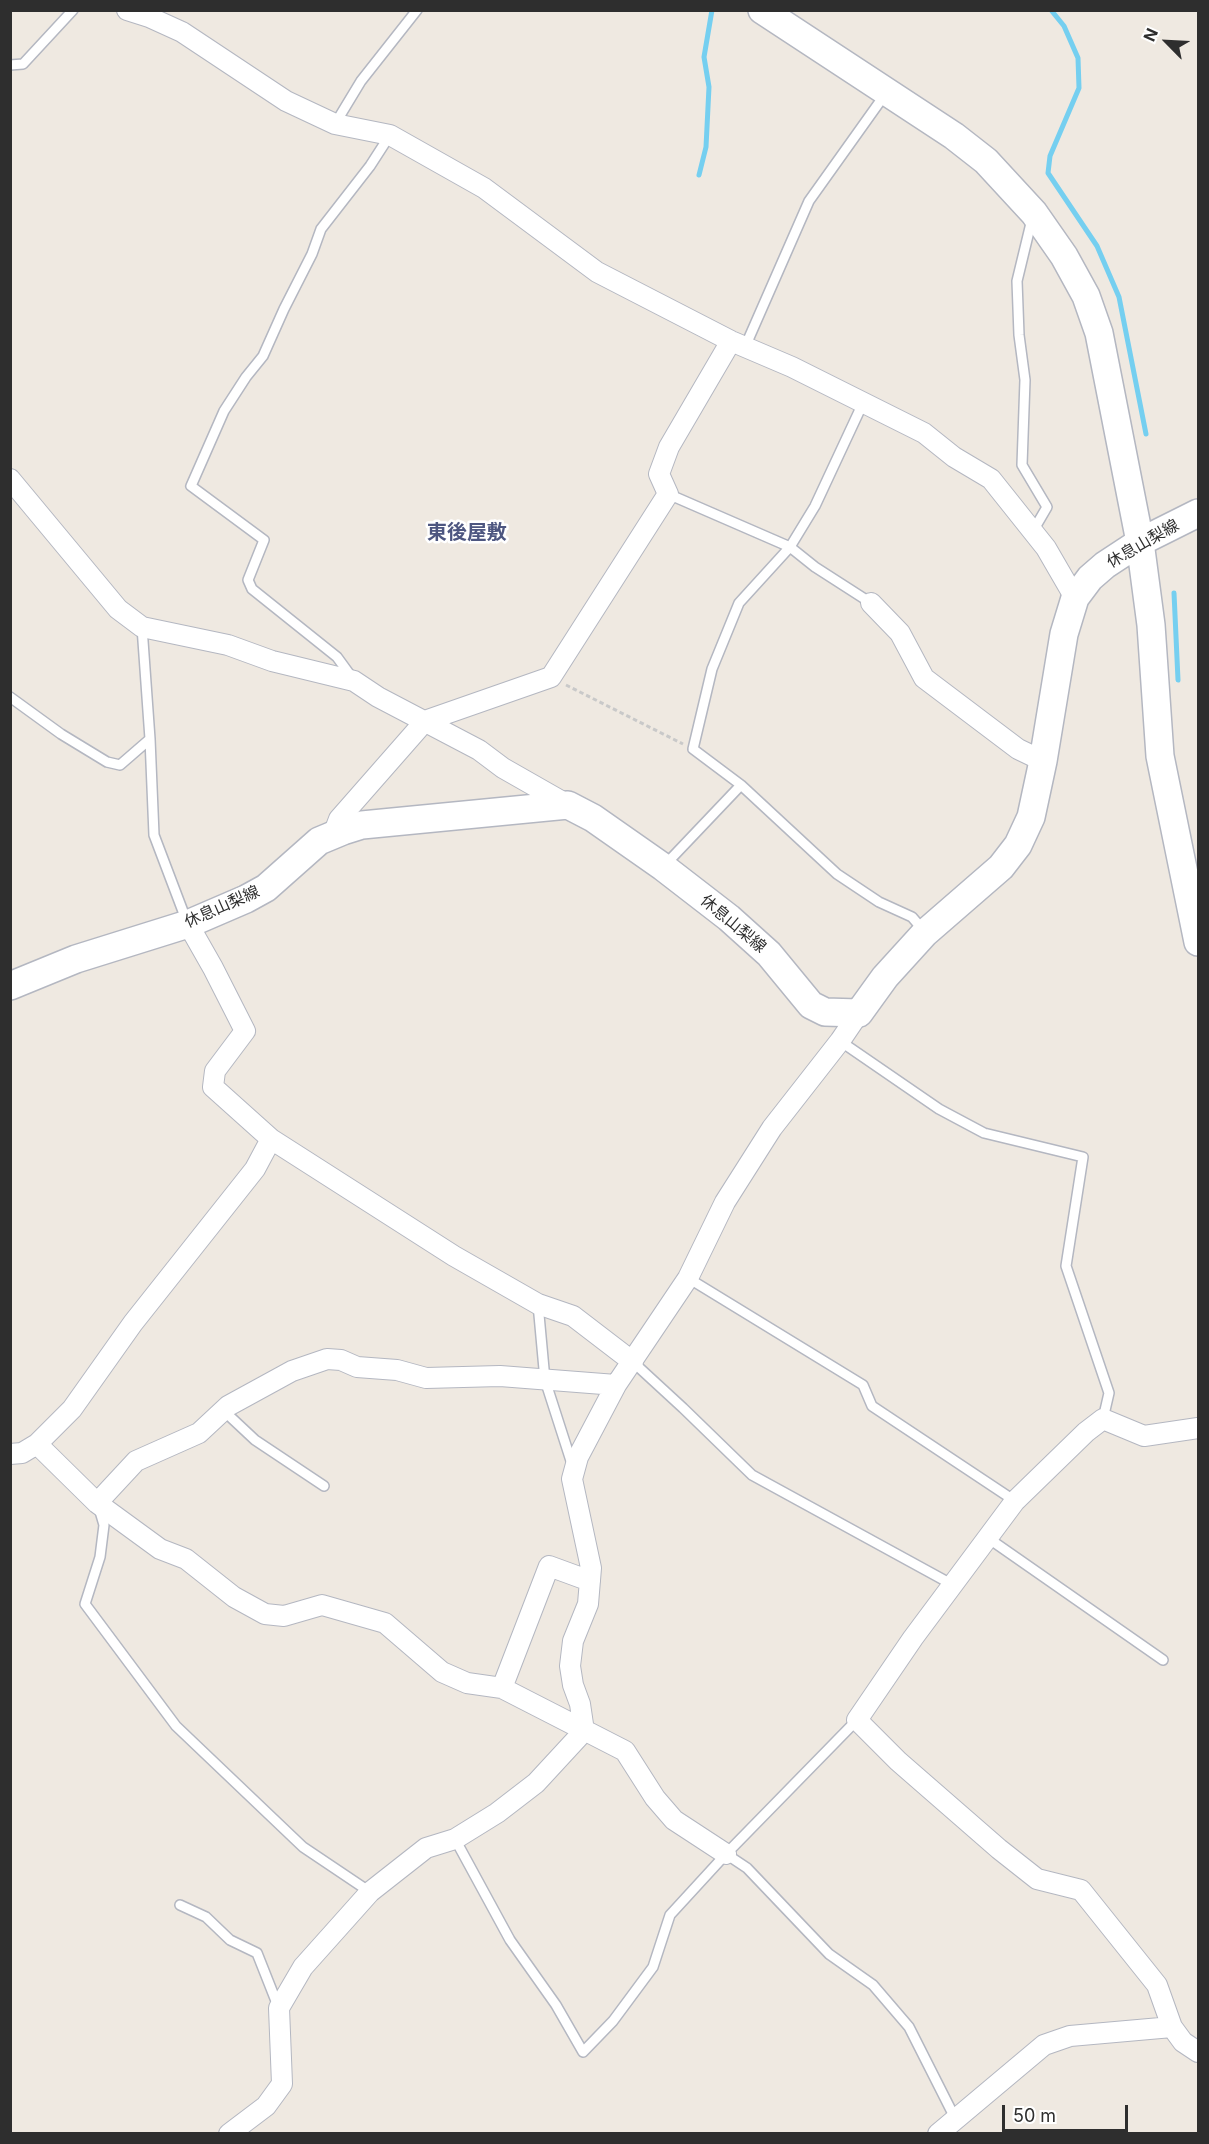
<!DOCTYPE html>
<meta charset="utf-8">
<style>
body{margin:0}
#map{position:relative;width:1209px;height:2144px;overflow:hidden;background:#efe9e1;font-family:Inter,sans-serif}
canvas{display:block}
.frame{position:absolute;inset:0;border:12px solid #2e2e2e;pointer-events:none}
.north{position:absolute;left:1137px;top:12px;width:60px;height:60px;-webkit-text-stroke:4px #fff;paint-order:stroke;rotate:294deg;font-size:16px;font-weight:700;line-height:24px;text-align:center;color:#2e2e2e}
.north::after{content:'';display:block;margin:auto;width:21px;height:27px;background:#2e2e2e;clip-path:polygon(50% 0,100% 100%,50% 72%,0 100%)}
.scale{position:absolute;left:1002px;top:2105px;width:126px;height:27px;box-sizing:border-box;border:3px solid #2e2e2e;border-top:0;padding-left:8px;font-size:18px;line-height:21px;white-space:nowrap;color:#2e2e2e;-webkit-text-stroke:4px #fff;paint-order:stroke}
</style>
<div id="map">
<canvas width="1209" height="2144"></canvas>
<div class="frame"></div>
<div class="north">N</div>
<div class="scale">50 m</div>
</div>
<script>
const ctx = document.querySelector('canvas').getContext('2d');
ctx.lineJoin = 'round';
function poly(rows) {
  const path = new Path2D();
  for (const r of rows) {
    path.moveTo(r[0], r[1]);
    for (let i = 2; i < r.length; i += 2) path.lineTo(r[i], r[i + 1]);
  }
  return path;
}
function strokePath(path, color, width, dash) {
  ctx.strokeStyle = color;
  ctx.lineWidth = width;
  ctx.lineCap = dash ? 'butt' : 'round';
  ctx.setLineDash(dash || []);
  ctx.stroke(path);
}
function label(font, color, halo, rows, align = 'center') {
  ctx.font = font + ' Inter,"Noto Sans JP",sans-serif';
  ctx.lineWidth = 5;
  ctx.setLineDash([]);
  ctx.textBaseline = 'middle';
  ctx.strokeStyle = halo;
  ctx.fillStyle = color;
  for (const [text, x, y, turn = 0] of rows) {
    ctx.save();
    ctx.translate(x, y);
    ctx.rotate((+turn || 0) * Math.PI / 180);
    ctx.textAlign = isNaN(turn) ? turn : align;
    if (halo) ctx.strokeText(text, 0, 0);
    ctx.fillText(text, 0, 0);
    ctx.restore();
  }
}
strokePath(poly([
 [1051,10,1064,26,1078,58,1079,88,1050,156,1048,173,1097,246,1119,297,1146,434],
 [699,175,706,147,709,87,704,57,712,10],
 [1174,593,1178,680]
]), '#75cff0', 5);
const lane = poly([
 [10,65,23,64,73,10],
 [335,124,361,81,417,10],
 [1032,219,1017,281,1019,335,1025,380,1022,465,1047,507,1033,531],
 [745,347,809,201,886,93],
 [863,403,815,506,790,547,739,603,712,669,693,749,741,785,837,874,879,902,912,917,924,931],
 [668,494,790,547,815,567,871,603],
 [142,627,150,739,154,835,187,922],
 [353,679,337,657,252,589,248,580,264,540,191,486,224,411,246,377,263,356,284,309,312,254,321,229,370,166,390,135],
 [10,697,61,734,107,762,120,765,150,739],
 [664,866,741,785],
 [840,1041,939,1109,984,1133,1083,1157,1066,1266,1109,1393,1103,1419],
 [688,1278,863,1385,872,1406,1015,1501],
 [538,1304,545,1380,572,1464],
 [633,1362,683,1408,752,1475,953,1585],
 [223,1410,255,1440,324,1486],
 [99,1508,104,1525,100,1557,85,1604,176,1726,303,1847,370,1892],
 [988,1538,1163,1660],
 [455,1839,510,1940,556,2005,583,2052,613,2021,653,1967,670,1915,726,1854,857,1720],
 [726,1854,747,1868,829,1954,873,1985,909,2027,955,2118],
 [180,1905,206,1917,230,1940,257,1953,278,2006]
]);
const street = poly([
 [127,10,149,17,182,32,286,101,335,124,390,135,484,188,597,272,731,341,792,367,924,433,954,457,991,479,1046,548,1075,598],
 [10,479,118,609,142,627,228,645,272,661,354,681,378,697,479,750,503,768,568,805],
 [871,603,900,633,924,678,1018,749,1043,761],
 [333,835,339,819,425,721,551,677,668,494,659,474,669,447,731,341],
 [188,924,213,968,245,1031,215,1071,213,1087,271,1139,454,1256,538,1304,573,1316,633,1362],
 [1198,1428,1144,1436,1103,1419,1086,1432,1015,1501,913,1638,857,1720,898,1761,999,1849,1037,1879,1081,1890,1157,1985,1172,2027,1183,2042,1198,2052],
 [37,1444,97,1503,160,1549,186,1559,234,1597,265,1614,284,1616,322,1605,385,1623,442,1672,467,1683,502,1688,625,1751,655,1798,674,1820,726,1854],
 [10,1454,22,1453,37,1444,72,1409,133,1323,255,1169,271,1139],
 [97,1503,136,1461,199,1433,228,1406,292,1371,327,1359,341,1360,357,1367,397,1370,426,1378,500,1376,616,1385],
 [502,1688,549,1566,590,1581],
 [584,1731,580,1704,573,1685,570,1666,573,1641,588,1604,591,1568,572,1479,578,1457,616,1385,688,1278,725,1202,772,1128,840,1041,859,1013],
 [229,2134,266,2106,282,2084,279,2008,303,1967,370,1892,426,1848,455,1839,497,1813,536,1783,584,1731],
 [938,2134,1044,2045,1070,2036,1172,2027]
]);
const secondary = poly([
 [762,10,954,136,986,161,1034,213,1064,256,1086,296,1099,333,1140,542,1151,625,1160,756,1198,942],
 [10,986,76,959,188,924,246,899,266,888,319,841,343,831,362,825,568,805,593,818,663,867,729,918,769,954,811,1005,825,1012,859,1013,885,977,925,933,1001,867,1018,845,1031,817,1043,761,1064,634,1075,598,1090,578,1105,565,1140,542,1198,513]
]);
strokePath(lane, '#b4b7c1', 12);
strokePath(street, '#b4b7c1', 22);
strokePath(secondary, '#b4b7c1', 30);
strokePath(poly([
 [566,685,683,744]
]), '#c9c9c9', 3, [4.5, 3]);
strokePath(lane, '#fff', 9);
strokePath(street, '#fff', 20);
strokePath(secondary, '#fff', 27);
label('16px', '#2e2e2e', '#fff', [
 ["休息山梨線",1143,544,-30],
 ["休息山梨線",222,907,-24],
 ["休息山梨線",733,924,40]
]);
label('bold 20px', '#4d5680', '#fff', [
 ["東後屋敷",467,533]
]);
</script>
